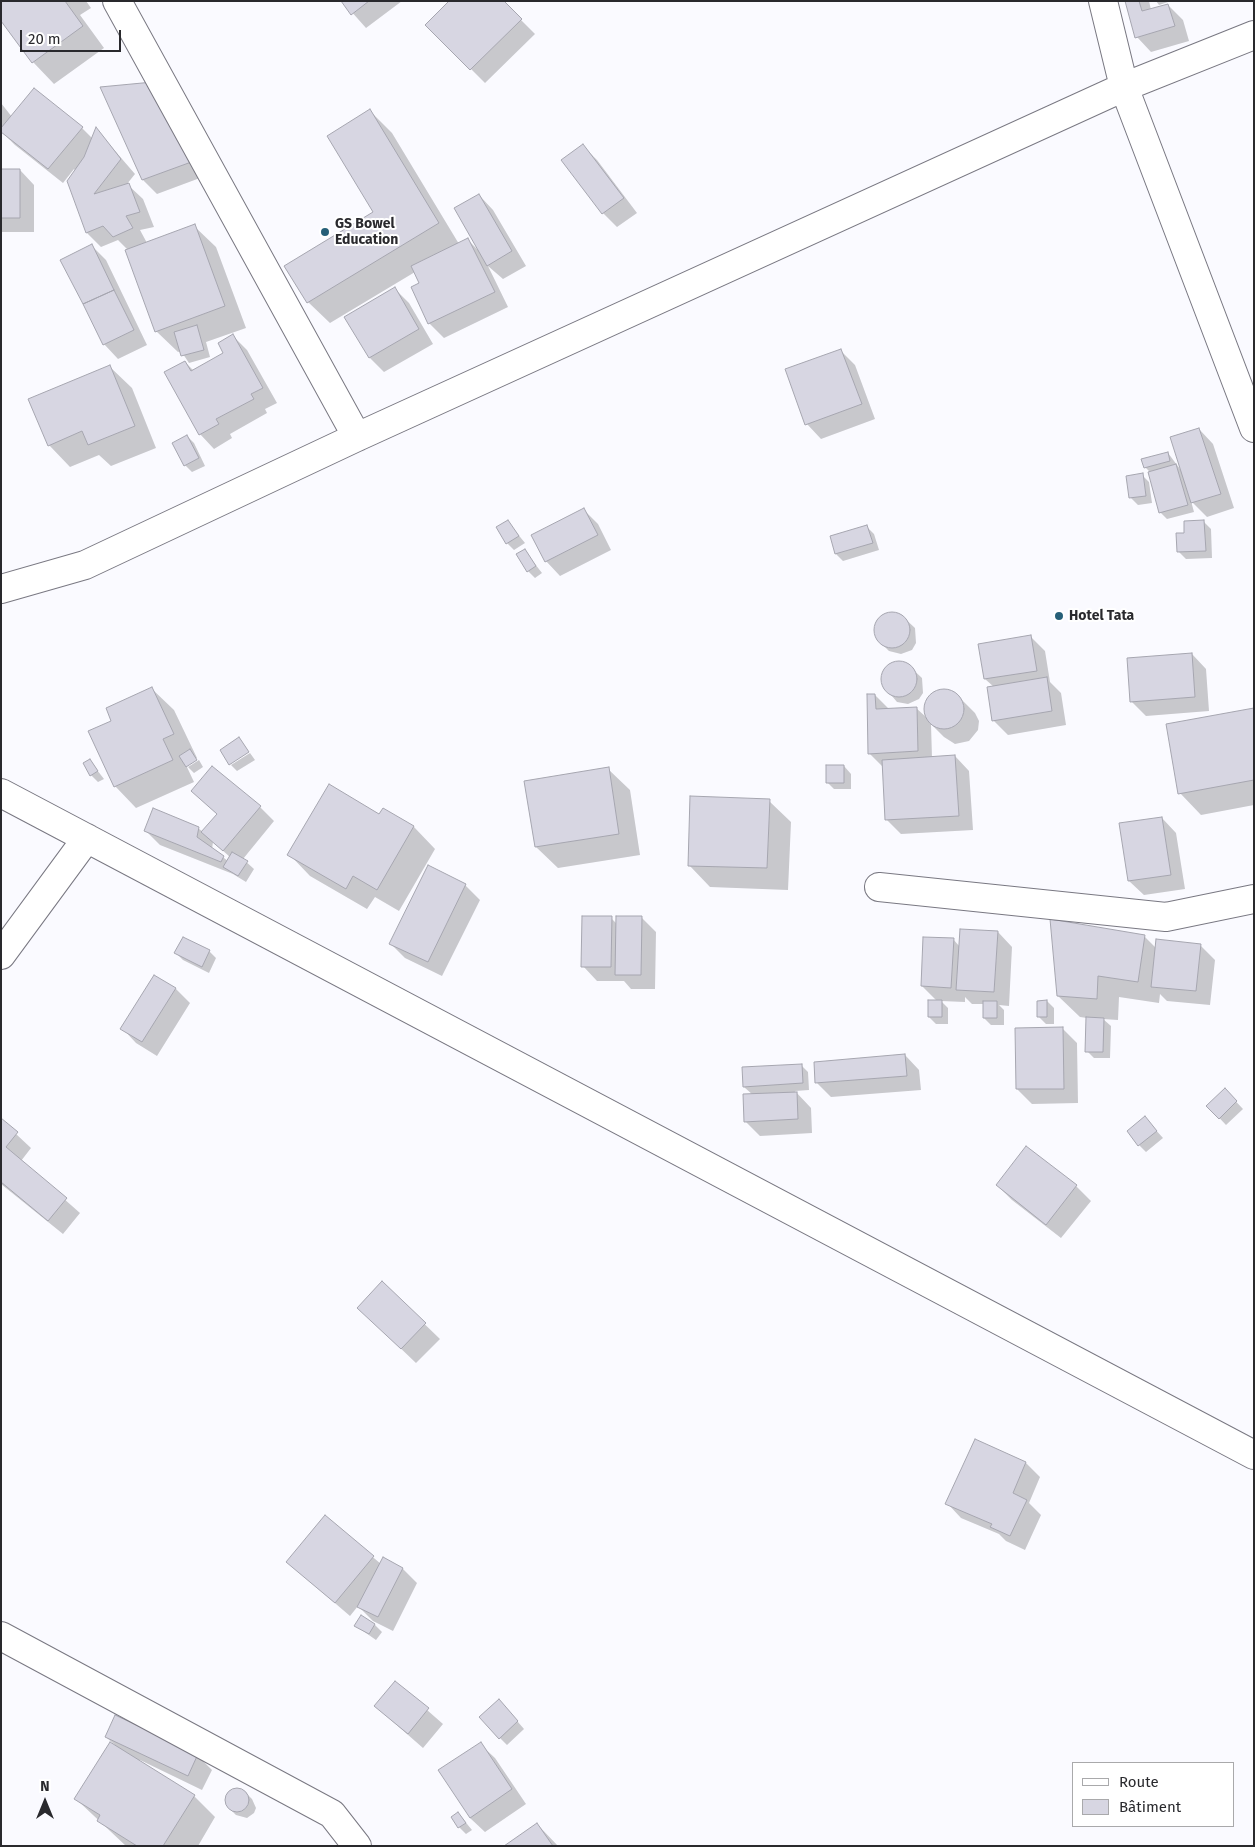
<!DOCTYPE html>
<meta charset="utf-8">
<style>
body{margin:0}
#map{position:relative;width:1255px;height:1847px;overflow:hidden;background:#fafaff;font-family:"Fira Sans",sans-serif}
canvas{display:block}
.frame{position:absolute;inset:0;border:2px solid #29292d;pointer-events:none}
.legend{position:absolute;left:1072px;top:1762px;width:162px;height:65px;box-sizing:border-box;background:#fff;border:1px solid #a9a9ab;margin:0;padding:6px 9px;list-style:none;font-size:15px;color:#29292d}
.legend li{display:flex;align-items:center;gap:10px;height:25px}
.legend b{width:25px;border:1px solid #a9a9ab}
.north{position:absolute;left:20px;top:1777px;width:50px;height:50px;-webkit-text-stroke:4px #fff;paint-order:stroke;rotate:0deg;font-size:14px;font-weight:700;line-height:20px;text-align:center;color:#29292d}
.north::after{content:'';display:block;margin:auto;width:18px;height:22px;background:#29292d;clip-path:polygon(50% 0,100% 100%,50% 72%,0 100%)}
.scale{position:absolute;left:20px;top:30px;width:101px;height:22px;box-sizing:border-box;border:2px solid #29292d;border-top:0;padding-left:6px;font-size:15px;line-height:18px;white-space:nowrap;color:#29292d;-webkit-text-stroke:4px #fff;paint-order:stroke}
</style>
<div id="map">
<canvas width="1255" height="1847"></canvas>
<div class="frame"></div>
<ul class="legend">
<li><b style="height:6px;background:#fff"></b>Route</li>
<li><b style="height:14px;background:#d7d6e2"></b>Bâtiment</li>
</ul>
<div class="north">N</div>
<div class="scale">20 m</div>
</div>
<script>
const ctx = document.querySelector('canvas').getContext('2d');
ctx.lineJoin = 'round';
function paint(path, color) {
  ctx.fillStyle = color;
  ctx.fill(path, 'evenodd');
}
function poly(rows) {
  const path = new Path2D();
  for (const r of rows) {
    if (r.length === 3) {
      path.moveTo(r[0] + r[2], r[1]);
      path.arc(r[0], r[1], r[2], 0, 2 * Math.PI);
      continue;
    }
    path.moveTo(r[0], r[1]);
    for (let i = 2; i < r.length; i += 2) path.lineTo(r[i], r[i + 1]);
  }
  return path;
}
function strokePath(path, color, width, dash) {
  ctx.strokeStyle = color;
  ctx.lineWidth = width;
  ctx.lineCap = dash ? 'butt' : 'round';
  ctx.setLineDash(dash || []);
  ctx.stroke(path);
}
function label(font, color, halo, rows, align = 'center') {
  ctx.font = font + ' "Fira Sans",sans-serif';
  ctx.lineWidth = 4;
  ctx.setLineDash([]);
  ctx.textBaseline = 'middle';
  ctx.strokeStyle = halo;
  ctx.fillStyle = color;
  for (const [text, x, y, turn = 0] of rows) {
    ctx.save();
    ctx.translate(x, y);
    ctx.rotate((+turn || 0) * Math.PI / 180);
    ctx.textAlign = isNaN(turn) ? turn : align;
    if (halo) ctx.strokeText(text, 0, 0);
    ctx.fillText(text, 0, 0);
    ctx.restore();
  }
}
paint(poly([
 [1,1,86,1,91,8,80,15,104,48,54,84,33,62],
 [342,1,402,1,366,28],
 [502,1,535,34,485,83,427,25],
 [1126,1,1149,1,1151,10,1168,5,1183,20,1189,41,1151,52,1137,37],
 [1156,1,1171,1,1159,5],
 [168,98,208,175,157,194,143,180],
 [1,103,12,117,82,128,93,139,97,130,135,174,127,184,143,199,154,227,140,230,147,243,194,226,216,247,246,328,206,342,210,357,189,363,181,351,178,352,156,331,128,250,118,240,101,247,87,233,76,171,74,169,63,183,15,145,1,131,4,126,1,127],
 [370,111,392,133,459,244,468,240,478,250,479,195,493,210,526,266,503,279,488,266,508,307,444,338,429,323,421,284,415,272,330,323,308,302,375,213],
 [583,146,597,160,637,213,617,227,603,213],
 [1,170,20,170,34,185,34,232,1,232],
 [92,246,106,260,147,345,118,359,104,344],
 [395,289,409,303,433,344,384,372,370,358,346,317],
 [233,336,247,350,277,403,265,409,267,413,230,434,232,438,214,449,200,434,185,362,194,371,225,354],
 [840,350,855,365,875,419,821,439,807,424],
 [110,367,132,388,156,448,111,466,99,455,70,467,49,445],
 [1199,429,1213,444,1234,508,1207,517,1191,501,1194,512,1167,519,1160,512,1150,472,1145,467,1168,453,1183,473],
 [187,436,194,443,205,466,192,472,185,465,174,443],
 [1142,475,1149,482,1152,503,1138,505,1131,498,1127,477],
 [583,509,598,524,611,550,560,576,546,561],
 [508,522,525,543,514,550,507,543],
 [1204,522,1211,529,1212,558,1186,559,1179,552,1186,534],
 [867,527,874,534,879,550,843,561,836,554],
 [524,550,542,573,535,578,528,571],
 [886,613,901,615,915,628,916,643,912,650,901,654,889,651,882,644,875,634,876,622],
 [1031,637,1045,651,1050,682,1061,693,1066,725,1008,735,993,720,994,687,985,679],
 [1192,654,1206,669,1209,711,1146,716,1131,701],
 [901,662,908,665,922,678,923,693,919,699,908,704,897,702,882,684,883,672,894,663],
 [152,689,174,710,197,758,186,765,194,782,136,808,115,786,113,721],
 [945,690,960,698,975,713,979,721,978,730,969,741,955,744,944,737,931,724,932,758,955,756,969,771,973,830,901,834,887,820,883,767,869,753,875,695,889,709,916,708,926,717,926,702,937,692],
 [1254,709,1254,805,1201,815,1180,793],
 [250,753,255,760,237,771,231,765],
 [199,760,203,767,194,773,188,767],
 [90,761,104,779,98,782,91,775],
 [844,766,851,774,851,789,834,789,827,782],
 [608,769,630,790,640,855,558,868,536,847],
 [192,791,260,807,274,821,243,859,254,869,246,882,233,874,160,845,145,830,198,828,203,832,218,815],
 [213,842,230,857,228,861,212,849],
 [769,801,791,822,788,890,710,887,689,865],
 [383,809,414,827,435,849,399,911,375,897,367,909,310,876,289,854,380,815],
 [1162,818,1176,833,1185,889,1144,895,1129,881],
 [428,867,465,885,480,900,442,976,405,958,391,944],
 [641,917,656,932,655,989,631,989,624,981,597,981,583,966,611,918,617,924],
 [998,932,1012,947,1009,1006,999,1005,1004,1010,1004,1025,991,1025,984,1018,984,1004,972,1004,965,997,965,1002,941,1001,948,1008,948,1024,936,1024,929,1017,937,1001,922,986,953,939,960,947],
 [1144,936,1156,948,1200,945,1215,960,1210,1005,1167,1001,1160,994,1159,1003,1119,997,1118,1020,1103,1019,1111,1026,1110,1058,1094,1058,1087,1051,1087,1018,1080,1017,1058,996],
 [209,951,216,958,209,973,183,960,176,953],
 [155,976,176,989,190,1003,157,1056,136,1043,122,1028],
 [1047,1001,1054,1008,1054,1024,1046,1024,1039,1017],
 [1062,1028,1077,1043,1078,1103,1032,1104,1017,1089],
 [905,1055,919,1070,921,1090,831,1097,817,1083],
 [801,1065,808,1072,809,1090,795,1091,811,1108,812,1133,760,1136,745,1121,753,1095,744,1087],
 [1225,1090,1243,1109,1226,1125,1208,1106],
 [1145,1118,1163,1138,1146,1152,1139,1145],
 [1,1120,31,1148,21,1161,80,1213,63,1234,1,1184],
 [1027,1148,1076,1186,1091,1201,1061,1238,1012,1200,997,1185],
 [382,1283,440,1339,416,1363,373,1322],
 [1026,1463,1040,1477,1029,1503,1041,1515,1025,1550,1006,1541,999,1534,961,1518,947,1503],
 [325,1517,381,1564,384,1559,403,1569,417,1583,393,1631,373,1621,358,1606,350,1616,287,1562],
 [375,1625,382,1632,376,1640,356,1626],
 [395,1682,443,1724,423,1748,375,1706],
 [506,1708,524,1729,507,1745,500,1738],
 [106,1737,197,1755,212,1770,202,1790,140,1760,139,1762,194,1796,215,1817,198,1846,126,1846,76,1799,115,1745],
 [480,1744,495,1758,526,1804,485,1832,470,1818],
 [235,1789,245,1792,252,1799,256,1808,254,1813,247,1818,236,1815,229,1808,226,1800,228,1793],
 [458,1813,472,1830,466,1834,459,1827],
 [537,1824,558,1846,506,1846]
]), '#0003');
const building = poly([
 [1,1,65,1,83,26,32,63,1,21,1,1],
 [341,1,369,1,351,15,341,1],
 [449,1,504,1,522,19,470,70,425,25,449,1],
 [1125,1,1139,1,1142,11,1168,4,1175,26,1135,38,1125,1],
 [153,82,194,161,142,180,100,87,153,82],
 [34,88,83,127,48,169,1,132,1,128,34,88],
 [370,109,439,223,307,303,284,266,373,212,327,136,370,109],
 [96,127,121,159,94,194,129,183,140,212,126,216,133,228,113,237,103,226,86,233,67,181,84,157,96,127],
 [583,144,624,198,602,214,561,160,583,144],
 [1,169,20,169,20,218,1,218,1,169],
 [479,194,512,251,487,266,454,208,479,194],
 [195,224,225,306,155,332,125,250,195,224],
 [468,238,495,292,428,324,411,287,419,283,411,266,468,238],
 [92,244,114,290,83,304,60,260,92,244],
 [395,287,419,329,369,358,344,317,395,287],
 [114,290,134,330,103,345,83,304,114,290],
 [197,325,204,350,181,356,174,332,197,325],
 [233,334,263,388,251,394,254,399,216,419,219,424,199,435,164,372,185,361,191,371,223,353,218,343,233,334],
 [841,349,862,404,805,425,785,369,841,349],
 [110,365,135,426,88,445,82,431,48,446,28,399,110,365],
 [1199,428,1221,494,1191,503,1170,437,1199,428],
 [187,435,199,458,184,466,172,443,187,435],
 [1168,452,1170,461,1144,468,1141,459,1168,452],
 [1176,464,1188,505,1159,513,1148,472,1176,464],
 [1143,473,1146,496,1129,498,1126,476,1143,473],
 [584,508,598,535,545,562,531,535,584,508],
 [508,520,519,536,506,544,496,527,508,520],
 [1204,520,1206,551,1177,552,1176,533,1184,533,1184,521,1204,520],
 [867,525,873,543,835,554,830,536,867,525],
 [525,549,536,566,527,572,516,554,525,549],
 [892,630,18],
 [1031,635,1037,671,984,679,978,644,1031,635],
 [1192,653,1195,697,1130,702,1127,658,1192,653],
 [899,679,18],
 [1047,677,1052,711,992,721,987,687,1047,677],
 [152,687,174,734,163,739,173,760,114,787,88,731,111,721,106,708,152,687],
 [944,709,20],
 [867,694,875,694,876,709,917,707,918,751,868,754,867,694],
 [1254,708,1254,780,1178,794,1166,724,1254,708],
 [239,737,249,752,229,765,220,750,239,737],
 [190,749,197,760,186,767,179,756,190,749],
 [955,755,959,816,885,820,882,760,955,755],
 [90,759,98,771,90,776,83,763,90,759],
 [826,765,844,765,844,783,826,783,826,765],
 [212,766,261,806,223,851,201,832,217,814,191,791,212,766],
 [609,767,619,834,535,847,524,781,609,767],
 [329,784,379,814,383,808,414,826,377,890,353,876,346,889,287,855,329,784],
 [690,796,770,799,767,868,688,866,690,796],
 [153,808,199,827,197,837,224,856,221,862,144,831,153,808],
 [1162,817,1171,875,1128,881,1119,823,1162,817],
 [232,852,248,861,238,876,223,867,232,852],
 [428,865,466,884,428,962,389,944,428,865],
 [582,916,612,916,611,967,581,967,582,916],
 [616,916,642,916,641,975,615,975,616,916],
 [1050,919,1145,935,1138,982,1098,976,1097,999,1057,996,1050,919],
 [960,929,998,931,994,992,956,990,960,929],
 [183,937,210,950,202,967,174,953,183,937],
 [923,937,954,938,951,988,921,986,923,937],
 [1156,939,1201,944,1196,991,1151,987,1156,939],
 [154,975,176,988,142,1042,120,1029,154,975],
 [928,1000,942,1000,942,1017,928,1017,928,1000],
 [1047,1000,1047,1017,1037,1017,1037,1001,1047,1000],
 [983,1001,997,1001,997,1018,983,1018,983,1001],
 [1086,1017,1104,1018,1103,1052,1085,1052,1086,1017],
 [1063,1027,1064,1089,1016,1089,1015,1028,1063,1027],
 [905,1054,907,1076,815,1083,814,1062,905,1054],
 [802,1064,803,1083,743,1087,742,1067,802,1064],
 [1225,1088,1237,1101,1219,1119,1206,1106,1225,1088],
 [797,1092,798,1119,744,1122,743,1094,797,1092],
 [1145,1116,1157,1131,1138,1146,1127,1131,1145,1116],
 [1,1118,18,1132,6,1147,67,1198,48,1221,1,1182,1,1118],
 [1026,1146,1077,1185,1046,1225,996,1185,1026,1146],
 [382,1281,426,1323,401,1349,357,1308,382,1281],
 [975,1439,1026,1462,1013,1493,1027,1500,1010,1536,990,1527,992,1524,945,1504,975,1439],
 [325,1515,374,1556,335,1603,286,1562,325,1515],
 [383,1557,403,1568,378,1617,357,1607,383,1557],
 [361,1615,375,1624,369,1634,354,1626,361,1615],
 [395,1681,429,1708,408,1734,374,1706,395,1681],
 [499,1699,518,1721,499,1739,479,1717,499,1699],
 [115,1715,198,1754,188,1776,105,1737,115,1715],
 [110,1742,195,1795,163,1846,137,1846,97,1821,100,1815,74,1799,110,1742],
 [481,1742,512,1789,470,1818,438,1770,481,1742],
 [237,1800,12],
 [458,1812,466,1823,458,1828,451,1817,458,1812],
 [537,1823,553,1846,504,1846,537,1823]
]);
paint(building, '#d7d6e2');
strokePath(building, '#a6a6b0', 1);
const minor = poly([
 [117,1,357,437],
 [1103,1,1124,87,1254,428],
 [1,589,85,565,357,437,1124,87,1254,35],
 [1,793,1254,1455],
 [879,887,1166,917,1254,899],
 [1,955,87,838],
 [1,1636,332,1814,357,1846]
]);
strokePath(minor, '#797882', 30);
strokePath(minor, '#fff', 28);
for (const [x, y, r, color] of [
 [325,232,5,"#265f78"],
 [1059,616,5,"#265f78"]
]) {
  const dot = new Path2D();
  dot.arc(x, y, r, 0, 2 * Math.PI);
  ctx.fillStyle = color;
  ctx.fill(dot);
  strokePath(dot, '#fff', 2);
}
label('bold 14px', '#29292d', '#fff', [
 ["GS Bowel",335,224],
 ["Education",335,240],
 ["Hotel Tata",1069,616]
], 'left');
</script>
